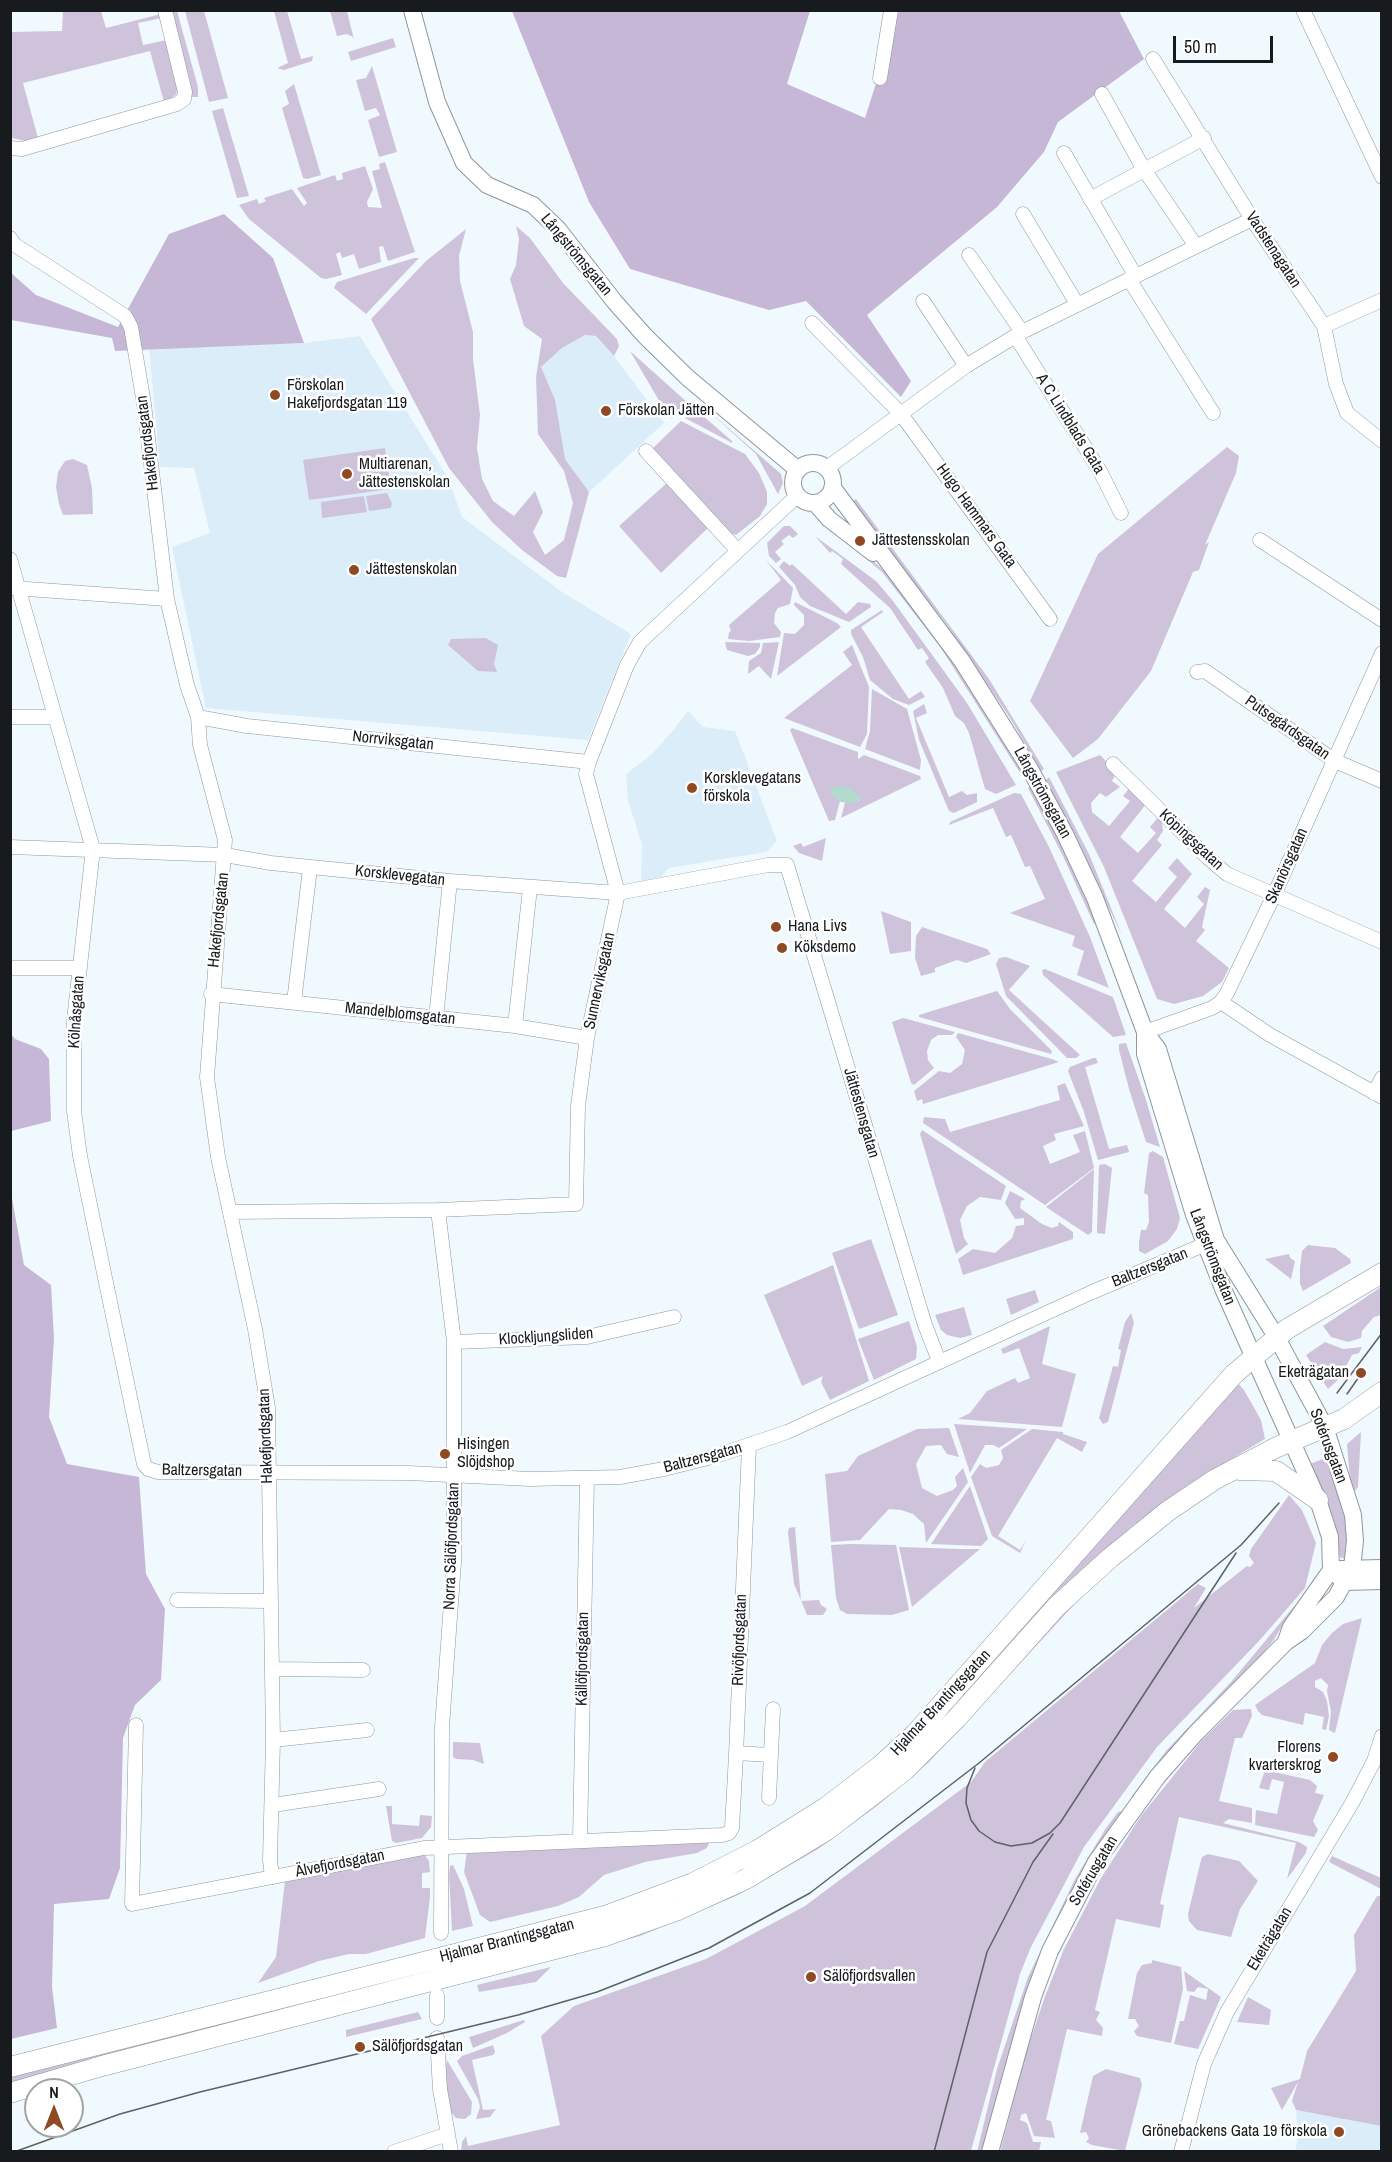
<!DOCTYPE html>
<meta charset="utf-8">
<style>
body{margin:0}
#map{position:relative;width:1392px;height:2162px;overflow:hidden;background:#f0f9fe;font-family:"Archivo Narrow",sans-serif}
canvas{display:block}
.frame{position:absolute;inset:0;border:12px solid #171b1d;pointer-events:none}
.north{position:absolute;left:24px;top:2078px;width:60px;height:60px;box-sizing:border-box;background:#fff;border:2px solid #a2a4a5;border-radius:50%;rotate:0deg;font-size:16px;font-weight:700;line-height:24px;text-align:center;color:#171b1d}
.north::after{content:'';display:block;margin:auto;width:21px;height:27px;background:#8f4923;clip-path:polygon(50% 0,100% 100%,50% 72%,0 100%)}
.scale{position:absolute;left:1173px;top:36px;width:100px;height:27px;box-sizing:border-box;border:3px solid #171b1d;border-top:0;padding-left:8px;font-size:18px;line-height:21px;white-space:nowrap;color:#171b1d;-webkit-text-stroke:4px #fff;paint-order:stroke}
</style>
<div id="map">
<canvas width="1392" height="2162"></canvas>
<div class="frame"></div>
<div class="north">N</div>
<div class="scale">50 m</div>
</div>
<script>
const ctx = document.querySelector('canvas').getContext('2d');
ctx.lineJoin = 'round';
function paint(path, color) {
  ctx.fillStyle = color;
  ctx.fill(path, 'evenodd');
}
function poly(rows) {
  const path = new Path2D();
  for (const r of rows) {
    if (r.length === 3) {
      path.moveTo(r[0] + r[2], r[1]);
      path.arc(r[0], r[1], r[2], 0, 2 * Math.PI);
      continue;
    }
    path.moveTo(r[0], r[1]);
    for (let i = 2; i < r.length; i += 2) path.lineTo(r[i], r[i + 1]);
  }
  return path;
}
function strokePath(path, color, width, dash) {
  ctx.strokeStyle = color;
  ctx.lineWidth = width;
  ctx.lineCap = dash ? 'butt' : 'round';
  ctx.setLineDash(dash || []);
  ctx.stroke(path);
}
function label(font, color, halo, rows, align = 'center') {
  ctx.font = font + ' "Archivo Narrow",sans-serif';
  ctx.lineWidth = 5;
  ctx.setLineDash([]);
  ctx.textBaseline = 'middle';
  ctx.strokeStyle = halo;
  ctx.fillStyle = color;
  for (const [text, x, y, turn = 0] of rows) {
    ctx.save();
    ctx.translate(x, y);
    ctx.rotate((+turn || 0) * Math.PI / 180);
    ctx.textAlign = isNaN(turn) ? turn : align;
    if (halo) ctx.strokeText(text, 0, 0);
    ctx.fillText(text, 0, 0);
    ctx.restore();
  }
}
paint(poly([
 [585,335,596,336,614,356,664,423,589,492,565,459,541,367,562,348],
 [360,336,448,478,462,517,562,592,631,634,588,740,206,708,172,547,210,533,194,468,160,467,149,348,304,343],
 [688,711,703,727,735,731,777,841,766,852,669,868,661,877,641,881,642,844,628,801,626,774,651,755,671,733],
 [1296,2110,1381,2126,1381,2151,1295,2151,1298,2138]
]), '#dcedfa');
paint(poly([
 [63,11,101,11,106,28,161,14,162,18,138,23,143,45,167,40,178,87,176,95,164,102,150,51,23,83,38,138,25,141,12,138,10,32,62,31],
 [172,11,177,11,198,87,198,97,192,97],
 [185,11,204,11,228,98,209,102],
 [274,11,287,11,301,59,313,56,312,61,284,70,277,68,288,63],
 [330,11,347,11,355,44,353,37,347,34,337,36],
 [393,38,396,47,351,61,348,52],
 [372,66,397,152,379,157,368,120,380,115,376,108,365,111,356,80,366,78],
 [294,84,321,175,307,179,303,178,282,108,289,104,285,91],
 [223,108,249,196,237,198,212,111],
 [385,162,415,252,388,261,383,246,379,247,381,262,359,269,354,254,342,258,340,252,336,254,342,275,326,279,321,278,249,219,239,205,257,199,259,204,266,201,264,198,292,189,304,206,307,203,297,188,335,175,337,181,343,179,342,173,365,166,373,189,367,202,368,207,382,208,372,171,380,169,379,164],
 [516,226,530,238,563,283,617,339,619,346,614,356,596,336,585,335,562,348,541,367,555,400,565,459,589,492,566,578,557,576,522,550,492,522,449,468,371,319,426,261,466,229,459,256,460,281,473,332,473,359,480,415,477,448,482,479,493,501,514,516,535,491,543,512,533,532,545,555,564,540,573,503,564,471,538,434,536,377,542,339,524,326,510,279,516,265,519,239],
 [414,258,419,258,366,314,334,288,337,282],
 [630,351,688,403,676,416,671,418,668,416],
 [703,406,781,474,783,483,778,494,756,454],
 [695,409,732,441,732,443,685,418],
 [681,421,745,454,759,473,767,492,767,504,760,516,736,535,730,533,653,448],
 [1227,447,1239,456,1236,473,1205,545,1209,542,1199,570,1193,572,1151,671,1098,739,1073,758,1030,701,1098,554],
 [385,448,391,489,309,500,303,460],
 [73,459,87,465,92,488,93,514,63,515,59,504,56,487,58,472,65,461],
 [668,482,710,526,661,573,619,526],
 [387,493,392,503,391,508,369,511,366,496],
 [364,496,367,512,322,518,321,502],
 [856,499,989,679,1044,769,1041,771,1010,718,947,625,851,502],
 [784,526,790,526,798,534,793,538,789,535,781,541,784,544,775,552,781,559,776,563,769,556,767,543],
 [815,536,876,581,893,601,967,703,1016,785,996,794,985,789,969,733,964,723,955,716,943,688,925,662,929,658,922,648,918,650,890,608,841,564,843,559,832,551,830,553],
 [870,558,887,574,957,666,1026,777,1024,779,941,648,882,572,868,560],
 [766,560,793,588,790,604,778,608,775,613,774,623,781,632,780,637,749,641,728,639,729,632,731,631,729,625,781,580],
 [784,561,790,566,792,564,846,614,858,602,870,604,871,607,849,622,810,606,800,597,795,585,779,567],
 [795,602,837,623,841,627,777,676,784,633,795,634,804,625,804,615,794,605],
 [882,610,883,612,861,627,909,699,921,691,925,697,909,705,893,699,870,680,863,657,851,634,851,630],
 [486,638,498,645,494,664,497,672,478,671,448,645,451,639],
 [725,642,760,643,760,647,755,654,748,656,727,650],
 [779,642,771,679,759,666,748,674,749,661,761,653,763,643],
 [852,645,869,687,867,734,860,747,784,718,852,665,843,652],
 [872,689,907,709,921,760,920,770,865,749,870,731],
 [924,704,927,713,916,718,949,797,962,791,967,795,977,793,977,802,954,813,949,811,919,740,913,711],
 [792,728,858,752,858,759,864,755,920,776,921,779,841,818,845,802,858,801,861,798,840,801,835,820,829,821,790,730],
 [1100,755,1117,772,1112,781,1120,787,1106,797,1100,793,1091,803,1092,812,1109,826,1130,801,1123,796,1131,786,1147,803,1120,837,1138,853,1156,833,1150,827,1161,814,1163,831,1157,840,1162,845,1132,881,1156,902,1177,877,1168,868,1177,858,1192,874,1164,909,1185,928,1204,904,1197,897,1205,887,1210,890,1202,927,1205,930,1196,941,1229,968,1222,982,1203,996,1174,1004,1157,999,1104,867,1056,772],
 [1049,777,1089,854,1122,935,1046,780],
 [1030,786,1071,863,1097,923,1094,924,1063,856,1028,788],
 [1014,793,1021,794,1049,847,1090,937,1109,988,1077,975,1084,951,1072,946,1075,936,1010,913,1045,899,1030,866,1025,867,1011,835,1006,837,993,808,949,825,950,822],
 [826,838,822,861,799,853,793,846,801,843,803,847],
 [881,911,911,922,911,951,890,954],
 [922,927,987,949,991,954,966,963,957,960,935,968,935,972,921,976,915,958,916,936],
 [1006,957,1030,966,1009,990,1080,1055,1076,1058,1067,1058,1006,996,996,964,999,958],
 [1045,969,1113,997,1126,1035,1113,1037,1043,975,1042,970],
 [997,991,1010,1009,1052,1051,1051,1054,919,1017,919,1015],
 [903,1018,955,1032,952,1035,938,1035,931,1040,927,1051,928,1060,934,1068,914,1085,911,1083,892,1022],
 [958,1033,1052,1059,1059,1062,923,1104,922,1099,917,1101,914,1091,939,1071,950,1073,962,1064,965,1050,956,1037],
 [1126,1043,1146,1100,1160,1147,1146,1142,1129,1089,1119,1050,1119,1044],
 [1093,1058,1096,1058,1098,1063,1085,1067,1109,1149,1127,1145,1129,1152,1098,1160,1084,1112,1068,1071,1070,1067],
 [1065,1083,1084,1126,1054,1134,1056,1140,1043,1146,1050,1164,1080,1152,1073,1135,1085,1131,1094,1168,1045,1205,923,1123,924,1117,945,1119,950,1132,1060,1100,1057,1086],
 [922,1130,1006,1186,1001,1200,980,1197,967,1206,960,1220,964,1238,968,1244,956,1254,920,1134],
 [1153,1151,1163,1157,1180,1218,1177,1229,1168,1241,1145,1254,1139,1251,1139,1242,1141,1230,1146,1230,1149,1222,1148,1195,1144,1193,1149,1153],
 [1105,1164,1112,1168,1105,1234,1097,1233,1097,1229,1099,1165],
 [1094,1169,1092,1232,1088,1235,1046,1207],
 [1010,1191,1025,1199,1021,1201,1020,1208,1042,1224,1052,1228,1058,1226,1059,1222,1073,1232,1073,1239,963,1275,958,1259,973,1249,995,1253,1012,1238,1016,1226,1024,1225,1024,1218,1015,1219,1005,1203],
 [871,1239,898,1315,859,1329,832,1253],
 [1308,1245,1335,1248,1350,1259,1351,1263,1303,1291,1300,1284,1300,1268,1302,1251],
 [1289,1254,1290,1258,1295,1261,1291,1279,1265,1259],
 [833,1265,869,1381,830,1400,821,1382,823,1376,802,1386,764,1295],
 [1381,1287,1381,1315,1374,1317,1362,1331,1361,1338,1348,1342,1331,1337,1323,1326],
 [1035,1290,1039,1302,1011,1315,1006,1299],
 [964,1307,972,1335,960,1338,947,1335,941,1330,935,1315],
 [1131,1313,1134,1323,1108,1422,1103,1424,1099,1418,1113,1366,1118,1367,1121,1350,1118,1349,1125,1322],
 [909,1321,917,1347,916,1359,874,1380,858,1339],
 [1050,1326,1042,1364,1076,1374,1062,1427,958,1419,970,1413,987,1391,1015,1378,1018,1383,1030,1378,1019,1348,1003,1354,1001,1349],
 [1325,1342,1343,1349,1362,1347,1359,1353,1352,1355,1340,1378,1328,1389,1306,1355],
 [1236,1381,1244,1390,1261,1420,1265,1439,1186,1486,1131,1527,1078,1576,952,1713,896,1767,817,1828,707,1890,631,1920,465,1964,464,1959,589,1928,820,1821],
 [954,1424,1027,1429,999,1448,993,1445,985,1445,970,1473],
 [949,1428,959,1457,947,1454,941,1445,926,1446,916,1464,922,1488,937,1496,953,1490,957,1486,955,1477,963,1468,968,1482,926,1543,924,1524,913,1514,901,1510,889,1509,860,1540,831,1542,825,1474,847,1471,858,1456,917,1429],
 [1032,1429,1063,1432,1063,1434,1087,1442,1082,1452,1057,1438,998,1536,1020,1550,1026,1540,1020,1553,992,1536,971,1477,980,1464,986,1468,999,1465,1003,1458,1001,1450],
 [1361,1432,1358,1487,1355,1491,1350,1479,1347,1444],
 [1328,1457,1347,1525,1345,1559,1340,1557,1334,1521,1310,1464],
 [970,1486,988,1539,981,1546,931,1544],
 [1289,1495,1302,1510,1316,1543,1305,1588,1259,1641,1157,1747,1084,1847,1031,1947,1020,1974,971,2151,461,2151,462,2142,466,2136,468,2146,560,2125,541,2036,574,2006,706,1959,805,1906,971,1782,985,1762,1198,1584,1206,1588,1194,1608,1247,1566,1250,1567,1254,1563,1249,1556,1251,1549],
 [795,1527,801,1601,819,1600,821,1605,827,1609,823,1615,807,1615,805,1610,794,1584,788,1533,789,1528],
 [851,1544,896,1545,909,1610,892,1615,847,1614,840,1610,836,1598,831,1545],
 [899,1547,961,1549,980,1549,912,1607],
 [1085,1593,929,1762,877,1806,818,1849,736,1896,640,1936,462,1983,807,1852],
 [1295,1605,1273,1641,1250,1669,1136,1796,1131,1797,1166,1751,1231,1682],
 [1362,1618,1335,1733,1329,1730,1331,1712,1327,1691,1328,1685,1321,1678,1315,1681,1315,1687,1323,1692,1327,1701,1329,1716,1326,1730,1322,1729,1324,1717,1305,1713,1303,1725,1262,1715,1258,1711,1255,1705,1315,1663,1322,1645,1332,1633,1343,1624],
 [1251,1709,1252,1716,1242,1738,1235,1738,1219,1801,1252,1808,1252,1823,1229,1819,1223,1823,1299,1842,1307,1847,1306,1853,1287,1879,1296,1843,1179,1817,1160,1904,1164,1905,1160,1928,1116,1919,1095,2010,1100,2012,1096,2020,1103,2028,1102,2036,1067,2029,1046,2120,1051,2121,1055,2138,1034,2136,1026,2113,1021,2115,1020,2120,1027,2123,1033,2142,1041,2142,1039,2151,1000,2152,1026,2053,1044,1999,1064,1949,1101,1878,1141,1816,1203,1739,1233,1710],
 [453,1742,480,1743,484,1764,473,1760,456,1759,453,1757],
 [1265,1770,1310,1780,1317,1786,1315,1793,1324,1795,1313,1821,1318,1830,1314,1837,1255,1825,1256,1810,1277,1814,1284,1782,1272,1779,1269,1790,1259,1788],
 [386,1806,392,1806,392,1824,419,1826,420,1815,432,1816,431,1827,422,1838,396,1843,392,1841],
 [1122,1811,1020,2015,982,2151,977,2152,997,2069,1028,1977,1075,1879,1106,1828,1118,1812],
 [710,1840,707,1848,697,1853,645,1862,604,1875,579,1897,558,1906,490,1922,480,1915,464,1872,467,1851],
 [424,1854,429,1861,430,1872,422,1873,422,1888,430,1888,430,1897,425,1938,366,1954,349,1954,319,1961,258,1983,276,1957,285,1881],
 [1208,1854,1239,1861,1258,1881,1240,1909,1231,1937,1197,1930,1189,1921,1188,1914,1200,1864,1202,1857],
 [1332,1856,1381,1878,1381,1889,1331,1863,1329,1861],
 [453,1865,464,1889,473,1926,452,1931,449,1875,450,1866],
 [1377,1896,1382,1896,1381,2126,1296,2110,1292,2101,1298,2082,1282,2110,1271,2088,1300,2079,1307,2051,1356,1971,1354,1935],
 [1152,1960,1181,1967,1183,1989,1171,2043,1137,2036,1134,2031,1139,2026,1135,2019,1128,2019,1137,1973,1142,1965,1152,1963],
 [551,1967,536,1982,479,1992,477,1985],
 [1184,1971,1221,1997,1198,2049,1174,2044,1180,2021,1184,2021,1190,1995,1206,2000,1208,1989,1198,1987,1194,1992,1187,1991],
 [416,1974,416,1977,11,2085,11,2075],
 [1248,1997,1271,2010,1269,2025,1237,2022],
 [418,2012,422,2019,346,2037,346,2030],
 [524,2020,525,2022,507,2033,473,2048,469,2037],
 [493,2045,495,2052,493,2055,472,2060,483,2110,496,2109,490,2117,476,2119,480,2107,478,2099,457,2061,462,2056],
 [447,2060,472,2102,471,2114,465,2119,456,2118,449,2110,445,2071],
 [1106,2069,1140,2078,1142,2085,1125,2151,1092,2145,1086,2142,1089,2138,1086,2132,1080,2133,1093,2076]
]), '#cfc3dc');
paint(poly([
 [512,11,810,11,787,84,865,118,899,11,1119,11,1144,59,1058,122,1044,152,997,207,867,315,911,381,901,397,806,301,769,310,630,269,589,202],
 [224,214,273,258,304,343,115,351,112,338,11,320,11,273,36,295,118,327,169,234],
 [11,1034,15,1039,41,1049,49,1059,51,1121,11,1131],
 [10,1187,24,1265,51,1285,54,1339,49,1417,67,1464,139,1477,146,1574,165,1609,161,1680,135,1705,123,1738,120,1868,109,1899,54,1904,52,1987,57,2028,11,2039]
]), '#c6b7d7');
paint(poly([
 [837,786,851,788,861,799,854,803,841,802,834,797,830,789]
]), '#b1dbcd');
const minor = poly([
 [1303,10,1382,177],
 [1153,59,1252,219,1324,326,1336,384,1347,413,1382,441],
 [880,78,891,10],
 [1102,94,1143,168,1196,246],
 [10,148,22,149,177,104,184,99,185,92,165,10],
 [1064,153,1135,275],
 [1090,199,1204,138],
 [1023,214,1077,304],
 [10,238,15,245,125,316,131,327,144,404,167,599,187,685,198,717,200,745,225,840,207,1077,218,1157,255,1329,268,1408,273,1740,270,1860,272,1877],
 [969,255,1022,332],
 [1129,279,1213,413],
 [923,301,966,366],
 [812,323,901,414,1050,619],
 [1324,326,1382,300],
 [1016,337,1100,471,1121,513],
 [646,451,738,551],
 [827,468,966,366,1022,332,1252,219],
 [1260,540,1382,620],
 [10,559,93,849,74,1020,74,1111,80,1156,104,1273,144,1464,148,1469,158,1472,408,1473,530,1479,620,1477,664,1469,716,1456,787,1432,1090,1293,1213,1241],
 [13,588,167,599],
 [1197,672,1205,671,1335,761,1382,781],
 [10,717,55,717],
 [198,717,247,726,589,762],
 [1113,764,1207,857,1227,874,1382,942],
 [10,847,225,855,271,863,450,881,618,893,768,865,787,865,925,1325,939,1361],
 [10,968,80,968],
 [211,994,515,1026,587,1038],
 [294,1002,310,868],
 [1221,1002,1270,1035,1382,1097],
 [436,1018,450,881],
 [515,1026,530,888],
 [1145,1032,1212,1008,1221,1002,1227,993,1275,893,1382,653],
 [1374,1093,1382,1078],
 [438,1210,454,1342,454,1562,442,1727,441,1933],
 [230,1212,438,1210,576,1204,578,1106,587,1038,618,893,586,774,589,762,627,665,640,642,797,496],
 [454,1342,587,1337,674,1317],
 [177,1600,270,1601],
 [272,1669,363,1670],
 [136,1725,132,1904,424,1848,722,1835,729,1833,732,1828,736,1755,749,1446],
 [273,1740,367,1730],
 [736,1753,770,1755],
 [769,1798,773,1709],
 [273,1805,379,1789],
 [580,1840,587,1479],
 [437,2018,437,1995],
 [437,2038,440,2089,451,2152],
 [394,2152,448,2134],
 [1181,2152,1204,2064,1227,2012,1352,1803,1374,1761,1382,1736]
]);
const tertiary = poly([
 [412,10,437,102,464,163,487,185,533,205,558,229,614,301,645,336,688,378,798,470],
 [813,483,20],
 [833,488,962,661,1030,769,1065,834,1095,898,1145,1032,1158,1049,1216,1240,1277,1338,1325,1427,1353,1515,1355,1541,1352,1568,1336,1597,1302,1631,1286,1642,1195,1734,1158,1776,1096,1862,1050,1951,1033,1997,990,2152],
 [816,504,829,519,873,553],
 [1145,1032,1145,1054,1194,1215,1224,1291,1318,1500,1330,1537,1331,1570,1291,1627,1286,1641],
 [1341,1569,1382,1568],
 [1339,1577,1344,1582,1382,1581]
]);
const secondary = poly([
 [1239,1470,1276,1471,1318,1500],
 [10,2067,605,1916,693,1883,758,1850,825,1808,880,1766,916,1733,1234,1374,1287,1329,1382,1273],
 [10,2093,102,2066,605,1936,678,1910,746,1879,827,1830,905,1770,957,1718,1057,1606,1110,1558,1168,1511,1214,1480,1275,1448,1344,1419,1382,1392]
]);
strokePath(minor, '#8e979e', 15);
strokePath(tertiary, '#8e979e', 18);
strokePath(secondary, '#8e979e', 21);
strokePath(minor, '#fff', 14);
strokePath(tertiary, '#fff', 16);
strokePath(secondary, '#fff', 20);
strokePath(poly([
 [1337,1393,1382,1333],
 [1347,1394,1361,1374],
 [975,1768,967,1788,966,1803,971,1820,979,1831,995,1842,1011,1846,1032,1843,1050,1833,1060,1823,1236,1553],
 [14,2152,120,2114,200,2092,518,2015,597,1992,709,1948,810,1893,979,1763,1241,1545,1279,1503],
 [934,2152,987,1952,1033,1862,1053,1834]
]), '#5c6265', 1.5);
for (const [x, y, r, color] of [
 [275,395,6,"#8f4923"],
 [606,411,6,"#8f4923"],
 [347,474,6,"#8f4923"],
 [860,541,6,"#8f4923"],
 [354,570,6,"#8f4923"],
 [692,788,6,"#8f4923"],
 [776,927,6,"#8f4923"],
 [782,948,6,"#8f4923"],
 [1361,1373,6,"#8f4923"],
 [445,1454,6,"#8f4923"],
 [1333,1757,6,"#8f4923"],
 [811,1977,6,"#8f4923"],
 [360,2047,6,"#8f4923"],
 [1339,2132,6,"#8f4923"]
]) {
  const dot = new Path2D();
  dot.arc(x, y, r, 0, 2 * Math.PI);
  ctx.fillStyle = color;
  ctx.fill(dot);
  strokePath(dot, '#fff', 2);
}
label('16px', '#171b1d', '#fff', [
 ["Vadstenagatan",1273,250,57],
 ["Långströmsgatan",576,255,50],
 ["A C Lindblads Gata",1070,424,58],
 ["Hakefjordsgatan",148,443,-97],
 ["Hugo Hammars Gata",976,516,54],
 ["Putsegårdsgatan",1287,728,35],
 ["Norrviksgatan",393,741,6],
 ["Långströmsgatan",1042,793,61],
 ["Köpingsgatan",1191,840,43],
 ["Skanörsgatan",1287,866,-66],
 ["Korsklevegatan",400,876,6],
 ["Hakefjordsgatan",219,920,-84],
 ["Sunnerviksgatan",600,981,-78],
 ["Kölnåsgatan",77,1012,-86],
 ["Mandelblomsgatan",400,1014,6],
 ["Jättestensgatan",861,1113,74],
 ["Långströmsgatan",1212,1257,69],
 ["Baltzersgatan",1150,1268,-22],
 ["Klockljungsliden",546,1337,-4],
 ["Hakefjordsgatan",266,1436,-92],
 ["Sotérusgatan",1328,1446,69],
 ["Baltzersgatan",703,1458,-15],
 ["Baltzersgatan",202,1471,1],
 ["Norra Sälöfjordsgatan",452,1546,-88],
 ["Rivöfjordsgatan",740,1640,-88],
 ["Källöfjordsgatan",583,1659,-89],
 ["Hjalmar Brantingsgatan",941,1703,-47],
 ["Älvefjordsgatan",340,1864,-11],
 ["Sotérusgatan",1094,1871,-59],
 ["Eketrägatan",1270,1939,-59],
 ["Hjalmar Brantingsgatan",507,1941,-14]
]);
label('16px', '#171b1d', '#fff', [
 ["Förskolan",287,386],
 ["Hakefjordsgatan 119",287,404],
 ["Förskolan Jätten",618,411],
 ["Multiarenan,",359,465],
 ["Jättestenskolan",359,483],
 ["Jättestensskolan",872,541],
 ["Jättestenskolan",366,570],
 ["Korsklevegatans",704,779],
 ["förskola",704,797],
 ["Hana Livs",788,927],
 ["Köksdemo",794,948],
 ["Eketrägatan",1349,1373,"right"],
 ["Hisingen",457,1445],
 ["Slöjdshop",457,1463],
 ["Florens",1321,1748,"right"],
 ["kvarterskrog",1321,1766,"right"],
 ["Sälöfjordsvallen",823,1977],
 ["Sälöfjordsgatan",372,2047],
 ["Grönebackens Gata 19 förskola",1327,2132,"right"]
], 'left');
</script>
